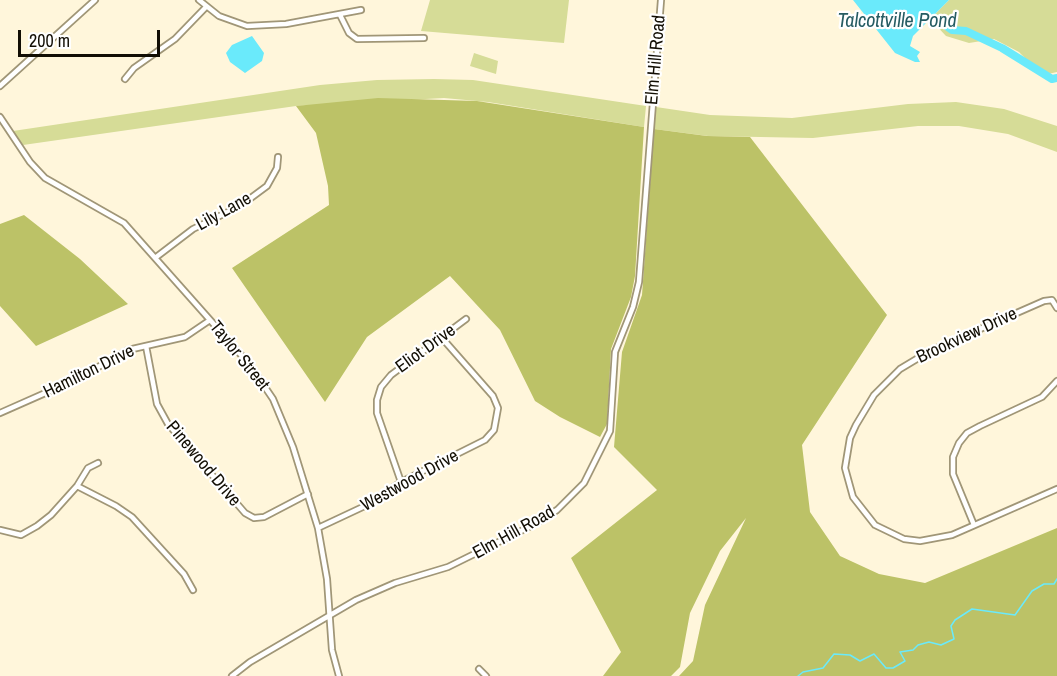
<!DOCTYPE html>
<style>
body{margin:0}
#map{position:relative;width:1057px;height:676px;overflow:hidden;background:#fff6db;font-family:"Archivo Narrow",sans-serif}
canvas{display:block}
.scale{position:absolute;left:18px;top:30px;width:142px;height:27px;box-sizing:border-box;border:3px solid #120e04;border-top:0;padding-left:8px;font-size:18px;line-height:21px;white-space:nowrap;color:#120e04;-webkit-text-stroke:4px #fff;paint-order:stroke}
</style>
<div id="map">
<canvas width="1057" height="676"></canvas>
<div class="scale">200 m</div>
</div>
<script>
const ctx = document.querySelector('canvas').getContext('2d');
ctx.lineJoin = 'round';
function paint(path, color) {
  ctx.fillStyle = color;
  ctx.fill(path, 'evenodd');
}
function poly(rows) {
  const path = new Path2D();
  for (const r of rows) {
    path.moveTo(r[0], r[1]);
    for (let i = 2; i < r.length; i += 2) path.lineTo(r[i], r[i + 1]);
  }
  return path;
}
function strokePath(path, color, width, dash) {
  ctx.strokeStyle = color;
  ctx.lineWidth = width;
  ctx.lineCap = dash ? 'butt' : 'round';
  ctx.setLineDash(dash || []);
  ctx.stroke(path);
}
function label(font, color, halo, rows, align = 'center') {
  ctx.font = font + ' "Archivo Narrow",sans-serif';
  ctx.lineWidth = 4.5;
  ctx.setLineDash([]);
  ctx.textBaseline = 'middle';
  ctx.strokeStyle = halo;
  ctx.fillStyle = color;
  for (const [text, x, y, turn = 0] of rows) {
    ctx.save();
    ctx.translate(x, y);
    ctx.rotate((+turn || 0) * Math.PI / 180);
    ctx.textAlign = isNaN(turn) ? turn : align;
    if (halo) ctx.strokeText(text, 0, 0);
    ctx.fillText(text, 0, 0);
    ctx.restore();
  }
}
paint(poly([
 [430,0,569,0,564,43,421,31],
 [949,0,1057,0,1057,72,1048,74,1031,64,1019,52,994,39,969,43,946,36,930,19],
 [474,53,498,61,496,74,470,66],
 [434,79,473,80,646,106,644,127,488,102,444,98,296,106,23,145,13,131,320,85,377,80],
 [956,102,1004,109,1057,126,1057,152,1008,134,959,126,918,126,813,138,708,136,654,129,656,107,710,115,792,118,908,104]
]), '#d6dc97');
paint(poly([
 [378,98,477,101,644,127,635,276,631,297,611,349,607,424,600,437,560,417,535,401,500,330,450,276,367,337,325,402,232,268,329,205,328,186,316,133,296,106],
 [654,129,707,136,750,137,887,315,802,445,810,512,840,556,879,574,925,583,1057,528,1057,676,679,676,693,661,705,605,746,518,720,551,690,613,680,667,671,676,603,676,621,652,571,558,657,490,614,447,622,352,642,295],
 [24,215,80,259,128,304,36,346,0,306,0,224]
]), '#bcc267');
paint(poly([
 [853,0,949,0,913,36,910,46,920,52,917,56,920,62,915,62,895,53],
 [252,36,264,53,262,61,245,73,230,62,226,53,232,45]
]), '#6aeafb');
strokePath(poly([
 [798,676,803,672,823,668,834,654,850,655,860,661,874,654,886,668,893,668,905,661,900,652,913,650,918,645,929,642,941,645,954,639,951,626,955,620,972,609,1015,615,1032,591,1044,584,1054,584,1057,579]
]), '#6aeafb', 1.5);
strokePath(poly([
 [922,13,935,18,952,30,966,31,1002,48,1052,79,1057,78]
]), '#6aeafb', 8);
const minor = poly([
 [199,0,219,16,247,26,286,24,361,10],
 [340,15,349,33,357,39,424,38],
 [125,79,134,68,175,39,206,7],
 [0,86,95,0],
 [0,117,30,162,45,178,124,223,250,365,273,399,293,447,318,528,327,579,332,650,339,676],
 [155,258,193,229,240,206,267,186,277,168,278,157],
 [1057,308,1052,300,1044,301,930,351,900,369,874,395,856,425,850,438,845,468,853,497,875,525,904,539,920,541,952,535,1057,489],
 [146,346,157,404,168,424,245,513,254,518,264,517,308,494],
 [0,413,77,379,128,350,185,337,210,320],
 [401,482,377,413,377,400,381,387,391,375,466,319],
 [77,486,116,506,132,517,184,574,193,590],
 [974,525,953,474,953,457,959,443,967,433,980,426,1042,397,1057,381],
 [318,528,367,505,401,482,485,440,494,430,498,408,493,396,442,338],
 [0,530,21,535,37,526,51,515,77,486,88,468,98,463],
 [479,669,486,676],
 [232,676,250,662,356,600,395,583,448,567,533,525,557,510,584,483,610,431,615,352,633,307,639,282,661,0]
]);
strokePath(minor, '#a09677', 8);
strokePath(minor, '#fff', 4.5);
label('18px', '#120e04', '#fff', [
 ["Elm Hill Road",656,60,-85],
 ["Lily Lane",224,212,-29],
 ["Brookview Drive",967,336,-25],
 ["Eliot Drive",426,349,-36],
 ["Taylor Street",239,356,51],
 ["Hamilton Drive",89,372,-26],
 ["Pinewood Drive",203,464,50],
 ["Westwood Drive",410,481,-29],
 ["Elm Hill Road",514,533,-29]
]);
label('italic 20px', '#265c63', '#fff', [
 ["Talcottville Pond",897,22]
]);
</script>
